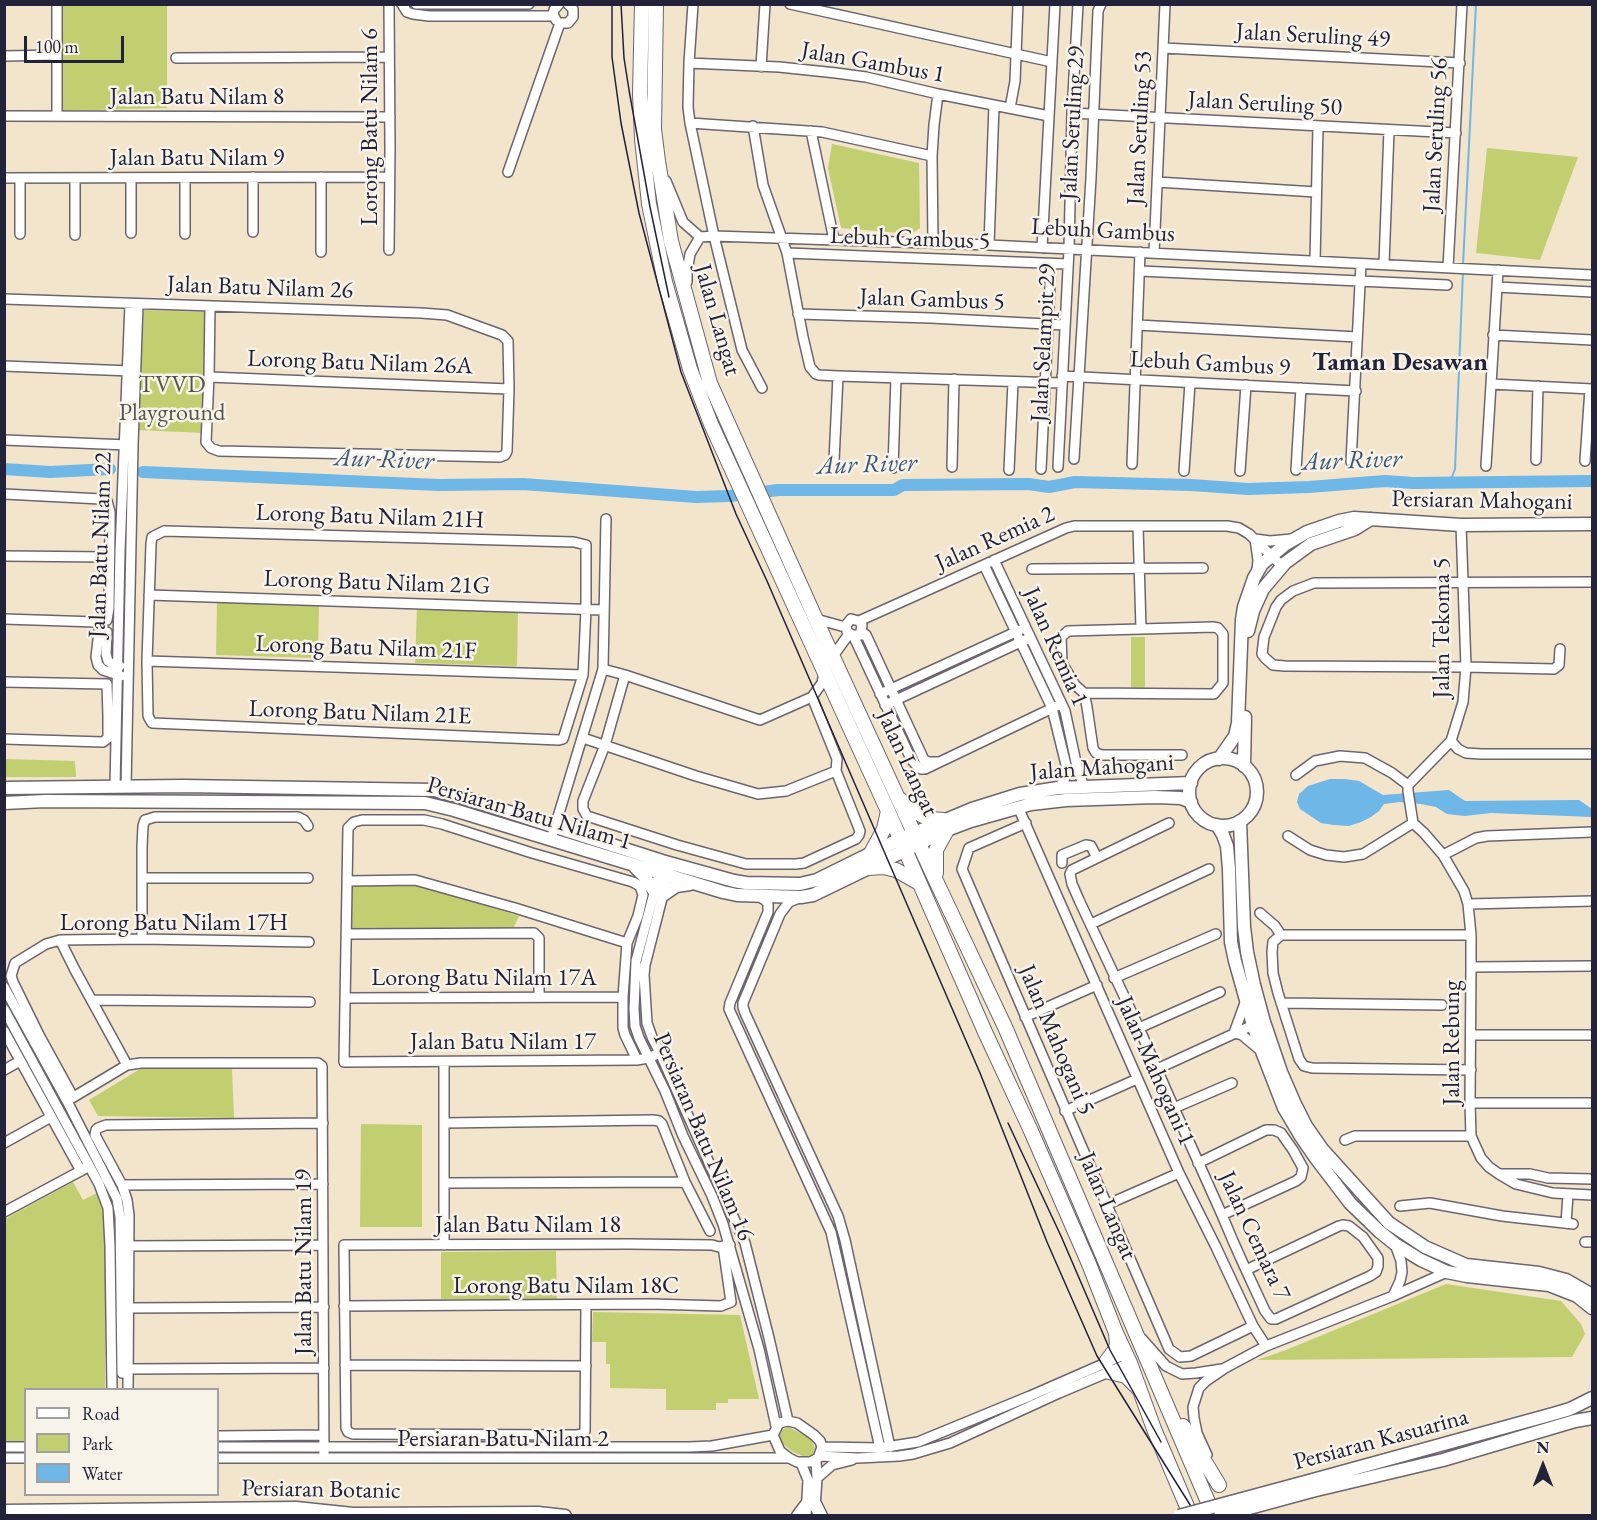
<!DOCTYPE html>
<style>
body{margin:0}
#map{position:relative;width:1597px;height:1520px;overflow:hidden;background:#f3e4cc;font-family:"EB Garamond",serif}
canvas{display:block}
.frame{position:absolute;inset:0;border:6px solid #22223b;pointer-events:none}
.legend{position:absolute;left:24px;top:1388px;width:195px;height:108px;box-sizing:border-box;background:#f7f3e8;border:2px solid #a29fa3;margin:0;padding:8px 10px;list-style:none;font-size:18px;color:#22223b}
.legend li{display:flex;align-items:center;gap:12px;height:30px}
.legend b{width:30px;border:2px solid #a29fa3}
.north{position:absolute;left:1513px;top:1436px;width:60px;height:60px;-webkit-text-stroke:4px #f7f3e8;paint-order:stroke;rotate:0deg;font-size:16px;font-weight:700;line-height:24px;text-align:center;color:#22223b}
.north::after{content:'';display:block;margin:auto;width:21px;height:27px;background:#22223b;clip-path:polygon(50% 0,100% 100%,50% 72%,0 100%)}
.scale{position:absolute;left:24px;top:36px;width:100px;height:27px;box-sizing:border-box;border:3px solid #22223b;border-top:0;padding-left:8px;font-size:18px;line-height:21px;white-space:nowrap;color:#22223b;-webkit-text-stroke:4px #f7f3e8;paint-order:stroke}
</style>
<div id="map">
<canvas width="1597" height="1520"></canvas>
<div class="frame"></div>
<ul class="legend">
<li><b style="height:8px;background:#fff"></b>Road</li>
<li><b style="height:16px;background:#c2cf71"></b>Park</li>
<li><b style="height:16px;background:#6eb7e6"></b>Water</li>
</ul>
<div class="north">N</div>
<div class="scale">100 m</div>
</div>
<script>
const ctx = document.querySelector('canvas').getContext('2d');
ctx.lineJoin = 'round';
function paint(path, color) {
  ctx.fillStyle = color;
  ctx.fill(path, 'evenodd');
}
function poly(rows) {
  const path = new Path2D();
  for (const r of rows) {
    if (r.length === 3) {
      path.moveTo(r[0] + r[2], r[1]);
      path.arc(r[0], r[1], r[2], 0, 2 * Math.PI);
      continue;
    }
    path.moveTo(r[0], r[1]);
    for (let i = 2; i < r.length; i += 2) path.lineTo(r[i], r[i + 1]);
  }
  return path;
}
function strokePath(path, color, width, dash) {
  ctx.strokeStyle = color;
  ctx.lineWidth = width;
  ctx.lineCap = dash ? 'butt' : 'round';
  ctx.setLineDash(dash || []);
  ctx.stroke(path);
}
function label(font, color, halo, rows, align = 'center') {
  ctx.font = font + ' "EB Garamond",serif';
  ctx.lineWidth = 5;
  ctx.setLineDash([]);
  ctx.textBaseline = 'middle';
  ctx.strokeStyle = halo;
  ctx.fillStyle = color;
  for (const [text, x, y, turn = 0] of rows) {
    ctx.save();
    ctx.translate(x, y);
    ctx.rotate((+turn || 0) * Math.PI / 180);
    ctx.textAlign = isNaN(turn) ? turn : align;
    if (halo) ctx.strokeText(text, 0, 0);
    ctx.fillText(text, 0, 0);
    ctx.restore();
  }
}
paint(poly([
 [59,5,167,5,167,108,59,111],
 [832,144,919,163,920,228,911,234,841,228,828,168],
 [1487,148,1578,157,1540,260,1476,253],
 [144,310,207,312,203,433,138,430],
 [217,602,319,604,318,658,216,655],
 [417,607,518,610,517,666,415,663],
 [1131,637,1145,637,1145,688,1131,688],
 [5,759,75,761,76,777,5,777],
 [410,882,519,916,513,929,352,930,352,887],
 [140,1069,232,1069,234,1118,98,1116,89,1100],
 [361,1124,422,1125,422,1227,360,1227],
 [73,1182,83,1200,99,1192,105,1226,105,1389,26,1390,25,1442,5,1442,5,1219],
 [556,1251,557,1299,441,1299,441,1252],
 [1446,1284,1561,1301,1581,1324,1585,1334,1572,1357,1257,1360,1286,1350],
 [593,1312,740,1315,759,1399,728,1399,728,1403,716,1403,716,1410,666,1410,666,1389,610,1388,610,1364,606,1364,606,1342,592,1342],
 [789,1427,811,1439,815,1448,812,1455,805,1457,793,1452,782,1443,779,1436,781,1430]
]), '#c2cf71');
paint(poly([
 [1330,779,1345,779,1359,781,1383,795,1449,790,1465,801,1579,800,1592,809,1592,817,1491,813,1465,816,1447,814,1436,807,1421,804,1400,802,1384,804,1379,811,1371,817,1361,822,1349,826,1334,825,1321,823,1300,809,1297,802,1299,794,1308,786]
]), '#6eb7e6');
strokePath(poly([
 [1463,265,1476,4],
 [1450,482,1455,469,1463,271]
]), '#6eb7e6', 2);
strokePath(poly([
 [4,469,50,472,110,469],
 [143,472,439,485,523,484,696,497,730,496,778,490,894,490,903,485,1029,484,1049,487,1075,482,1191,485,1248,489,1309,487,1385,481,1413,483,1592,481]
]), '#6eb7e6', 12);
const minor = poly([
 [57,4,57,116],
 [389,4,390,148,389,250],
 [402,4,407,12,413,14,429,16,554,16],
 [416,4,529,4],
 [693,4,689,63,688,107,690,123,714,236,742,350,762,388],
 [790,4,1052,62],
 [556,20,553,14,554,10,559,4],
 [560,23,568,23,573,17,573,9,568,4],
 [1163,48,1460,63],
 [4,56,57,55],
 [176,58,389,57],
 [689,63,779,67,836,73,866,77,938,94,1049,116],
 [761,67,765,4],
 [1010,108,1015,81,1018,4],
 [1072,113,1456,133],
 [4,116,390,117],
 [690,123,822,132,932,156],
 [753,126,763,185,787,253,803,337,810,367,816,374,819,375,838,376,1062,383],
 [811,131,834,240],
 [508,172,560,23],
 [253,177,253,232],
 [321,177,321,252],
 [4,178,389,177],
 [20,178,20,234],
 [75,178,75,235],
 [131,178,131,233],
 [185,178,185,234],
 [666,181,683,222,700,237,714,236,989,245,1592,275],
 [1157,182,1316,192],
 [933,243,932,156,934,125,938,94],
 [989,245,994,105],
 [1042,248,1055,4],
 [787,253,1068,264],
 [1154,253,1165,4],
 [1315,261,1318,126],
 [1384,264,1389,130],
 [1448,268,1462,4],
 [1140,271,1447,285],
 [687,282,687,272,690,254,700,237],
 [1497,287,1592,292],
 [4,299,421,313,447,315,502,335,508,341,509,389,507,451,505,455,500,457,219,451,211,448,206,442,209,377,210,306],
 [798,314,931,318,1065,325],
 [1138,325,1357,337],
 [1493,335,1592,340],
 [4,366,131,371],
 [1062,376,1356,391],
 [209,377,509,389],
 [1491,384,1592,389],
 [4,440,128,445],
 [1074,459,1091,178,1098,11,1101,4],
 [1536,460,1538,386],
 [834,461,838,376],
 [1585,461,1590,389],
 [1351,462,1361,264],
 [1132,464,1140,252],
 [1486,466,1498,270],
 [952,467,954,379],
 [1058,467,1069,249,1072,113,1078,4],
 [893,468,896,378],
 [1041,469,1051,264],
 [1009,470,1013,382],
 [1296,470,1301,388],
 [1184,471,1190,383],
 [1240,471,1246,385],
 [4,494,101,499,107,501,110,512,110,530,109,608,107,620],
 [1138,526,1141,629],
 [164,531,574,542,586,545,586,609,583,675,563,739,559,740,152,723,149,718,148,715,147,661,151,544,152,537,164,531],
 [1255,539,1270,541,1292,539],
 [1255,539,1258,560,1257,571],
 [4,556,109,557],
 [994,560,1065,711,1077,767,1084,787],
 [984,565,1052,708,1067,769,1064,781,1058,788],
 [1032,569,1203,568],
 [149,595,604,610],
 [4,619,97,622],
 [816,619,845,627],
 [851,619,859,621,862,625,861,631,866,635,853,635,847,632,846,625,851,619],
 [859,621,1066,528,1074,526,1227,526,1239,528,1249,534,1282,566],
 [99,631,96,657,98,665,103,670,121,676],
 [107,632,106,654,108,661,112,664,120,666],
 [853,635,911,759,918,767,921,769,925,769,1061,704],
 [866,635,924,760,929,762,938,762],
 [1560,649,1559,665,1554,669,1466,667,1285,666,1273,665,1265,658,1262,654,1264,637,1276,607,1281,600,1293,591,1314,583,1592,582],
 [833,656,849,634],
 [147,661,583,675],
 [603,669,625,675,760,720,812,697,822,683,824,673],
 [625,675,605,745,583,801,583,809,587,816,677,845,746,864,796,864,804,863,856,839,859,835,860,831,836,771,837,759,812,697],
 [4,682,107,684,108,716,108,738,103,742,4,739],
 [1084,693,1214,694,1223,683,1223,634,1218,628,1213,627,1068,631,1061,637,1062,663,1075,685,1084,693,1087,707,1093,748,1096,753,1102,755,1182,755],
 [880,694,1020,630],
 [885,705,1025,640],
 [583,738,696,776,758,794,786,791,836,771],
 [1451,741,1458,749,1466,753,1481,754,1592,754],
 [1296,775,1315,761,1340,756,1365,758,1392,773,1408,785],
 [1408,785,1451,741,1463,702,1466,667,1461,525],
 [1408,785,1408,791,1413,823],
 [115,787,120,551,130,304],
 [126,787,133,445,138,305],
 [1018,807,1179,1173,1216,1247,1253,1326,1266,1346],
 [1026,823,969,848,962,869,1169,1349,1180,1357,1191,1356,1253,1326],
 [1169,823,1072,870,1070,874,1072,884,1079,900,1139,1028,1174,1108,1222,1215,1233,1241,1246,1270,1259,1298,1265,1311,1271,1319,1276,1319,1370,1276,1376,1272,1378,1266,1378,1258,1363,1237,1349,1226,1343,1225,1339,1226,1246,1270],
 [1413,823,1424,833,1443,855,1464,891,1468,904,1471,935,1471,967,1470,1103,1471,1136,1481,1158,1489,1167,1499,1174,1516,1184,1553,1193,1592,1195],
 [553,833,603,669,606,519],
 [1288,836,1310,850,1326,855,1344,857,1363,854,1413,823],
 [1443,855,1476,838,1487,836,1592,832],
 [671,863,645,965,644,975,647,1023,652,1037,660,1053,745,1243,769,1338,788,1421],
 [1062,863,1062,855,1086,845,1091,846,1097,858],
 [661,867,636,961,634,1009,635,1026,639,1038,665,1091,683,1136,712,1196,723,1224,759,1349,776,1426],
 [142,878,308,878],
 [347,881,415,880,515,908,627,943],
 [758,896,765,900,768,904,768,912,730,1003,729,1009,831,1232,880,1448],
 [799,898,789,902,780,914,743,1003,743,1007,745,1013,838,1216,845,1240,890,1447],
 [1468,904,1592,901],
 [1260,913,1275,926,1281,935],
 [1091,924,1209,869],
 [347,934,534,933,539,938,539,997],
 [142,939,142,847,143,826,145,820,155,817,298,817,304,820,308,826],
 [60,940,75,970,127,1065],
 [1471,967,1592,966],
 [1114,978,1216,934],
 [4,987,67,1101,117,1199,120,1217,122,1373],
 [346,998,623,997],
 [92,1000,310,1002],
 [1281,1003,1442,1005],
 [4,1009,99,1184,108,1208,110,1246,112,1390],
 [1025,1017,1097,985],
 [1139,1028,1220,992],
 [4,1031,81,1171],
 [1234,1033,1246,1000],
 [1234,1033,1242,1035,1260,1050],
 [1471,1035,1592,1035],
 [637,1060,625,1035,623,1028,623,997,627,943,638,916,643,895,640,886,633,882,532,853,442,824,424,820,362,820,354,822,348,828,344,1062,637,1060,648,1058,660,1053],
 [444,1062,444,1245],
 [1157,1069,1253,1025,1259,1023],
 [4,1070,20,1061],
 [1471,1070,1312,1068,1304,1066,1299,1059,1278,993,1273,973,1272,952,1273,942,1281,935,1471,935],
 [73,1097,39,1035,13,982,11,976,15,963,46,944,60,940,142,939,309,942],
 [67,1101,127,1065,141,1063,318,1063,322,1066,324,1458],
 [1470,1103,1592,1103],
 [1174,1108,1232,1083],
 [1065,1111,1137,1079],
 [445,1123,653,1120,659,1121,662,1124,685,1182,710,1231],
 [1345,1140,1355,1136,1471,1136],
 [4,1143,51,1117],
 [1198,1163,1266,1130,1274,1130,1281,1133,1293,1150,1303,1168,1301,1177,1296,1181,1222,1215],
 [1501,1174,1530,1174,1548,1178,1592,1179],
 [444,1183,685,1182],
 [122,1185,323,1184],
 [1106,1205,1179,1173],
 [1400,1206,1430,1203,1502,1216,1573,1224],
 [4,1212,86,1168],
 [1566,1223,1568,1195],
 [1585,1242,1592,1242],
 [125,1246,323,1245],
 [1393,1296,1400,1281,1402,1272,1401,1261,1395,1244],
 [586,1305,585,1431,582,1434,577,1435,353,1434,348,1432,346,1428,344,1245,629,1244,712,1245,719,1247,730,1245],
 [344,1306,651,1304,721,1306,731,1302,723,1246],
 [128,1308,324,1307],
 [1142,1339,1166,1366,1182,1374,1196,1373,1222,1369],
 [345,1365,586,1366],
 [128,1369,324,1368],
 [128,1390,129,1215,127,1200,122,1185,95,1135,96,1130,98,1128,106,1125,323,1123],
 [788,1421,797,1423,814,1435,820,1441,822,1447,818,1458,810,1462,797,1462,789,1458,780,1451,773,1435,779,1423,788,1421],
 [218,1436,324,1435],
 [4,1447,26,1447],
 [218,1447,689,1447,712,1446,773,1435],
 [822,1447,880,1448,918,1442,1030,1396,1126,1354],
 [1207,1455,1197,1433,1194,1418,1193,1407,1199,1388,1206,1381,1225,1368,1266,1346,1393,1296,1447,1272],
 [820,1456,858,1458,899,1456,913,1454,950,1443,1059,1393,1130,1363],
 [4,1458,26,1458],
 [218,1458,789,1458],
 [801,1463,808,1480,806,1516],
 [817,1478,832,1465,852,1460],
 [815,1508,817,1478,816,1460]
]);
const major = poly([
 [1248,631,1253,611,1263,589,1285,563,1311,544,1355,529,1371,519],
 [1223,792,34],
 [1219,759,1235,736,1238,723,1242,620,1244,607,1254,578,1262,564,1286,544,1307,532,1339,521,1354,518,1461,525,1592,524],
 [1244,766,1245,717],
 [4,788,183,786,434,790,462,797,662,861,734,881,746,883,800,884,817,880,900,839,972,809,1020,794,1058,788,1191,783],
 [4,803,45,801,425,803,454,810,723,892,737,895,801,897,813,895,947,830,971,821,1031,804,1066,800,1155,797,1181,798,1191,802],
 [1240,821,1244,927,1247,952,1254,985,1264,1022,1281,1072,1294,1102,1306,1126,1322,1149,1389,1223,1425,1247,1466,1265,1539,1273,1566,1280,1592,1295],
 [1217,825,1223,835,1227,846,1229,869,1231,942,1235,961,1253,1025,1263,1054,1284,1108,1300,1135,1315,1157,1350,1203,1380,1232,1395,1244,1421,1260,1447,1272,1467,1276,1549,1285,1577,1296,1592,1308],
 [635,867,644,876,655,892],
 [663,895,676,886,690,884],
 [1309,1481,1553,1414,1570,1409,1592,1398],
 [1312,1491,1443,1460,1575,1421,1592,1418],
 [815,1504,821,1516],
 [4,1511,296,1508,353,1514,538,1513,565,1516],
 [798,1516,807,1504]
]);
const highway = poly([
 [642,4,640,94,642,139,649,204,665,282,690,369,711,424,888,811,985,1032,1031,1131,1089,1264,1116,1333,1130,1363,1154,1429,1191,1516],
 [656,4,654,129,658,161,671,241,710,383,827,644,937,883,1005,1027,1214,1516],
 [901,800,906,806,923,816,931,819,943,820],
 [871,853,884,829,888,811],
 [868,868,883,867,896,870,919,883],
 [936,873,936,850,947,830],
 [1106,1362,1115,1350,1117,1344,1116,1334],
 [1109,1372,1126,1376,1138,1388],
 [1183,1426,1219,1485]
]);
strokePath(minor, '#6b666e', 12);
strokePath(major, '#6b666e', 15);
strokePath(highway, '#6b666e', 16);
strokePath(minor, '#fff', 9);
strokePath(major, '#fff', 12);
strokePath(highway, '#fff', 14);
strokePath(poly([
 [612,4,612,57,621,123,639,213,681,372,736,514,767,581,980,1073,1047,1242,1097,1356,1197,1516],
 [621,4,624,58,629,90,650,207,669,297],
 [1008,1123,1061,1236,1110,1350,1161,1442]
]), '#22223b', 1.5);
const majorBridge = poly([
 [1179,1516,1309,1481],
 [1220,1516,1312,1491]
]);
strokePath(majorBridge, '#6b666e', 15, []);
strokePath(majorBridge, '#fff', 12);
label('24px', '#22223b', '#f7f3e8', [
 ["Jalan Seruling 49",1313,36,3],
 ["Jalan Gambus 1",873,63,10],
 ["Jalan Batu Nilam 8",197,97],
 ["Jalan Seruling 50",1265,104,3],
 ["Jalan Seruling 29",1073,123,-87],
 ["Lorong Batu Nilam 6",370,127,-90],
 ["Jalan Seruling 53",1140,128,-87],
 ["Jalan Seruling 56",1436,135,-87],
 ["Jalan Batu Nilam 9",197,158],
 ["Lebuh Gambus",1103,231,3],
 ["Lebuh Gambus 5",910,239,2],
 ["Jalan Batu Nilam 26",260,288,2],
 ["Jalan Gambus 5",932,300,2],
 ["Jalan Langat",717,320,74],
 ["Jalan Selampit 29",1044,343,-87],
 ["Lorong Batu Nilam 26A",360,363,2],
 ["Lebuh Gambus 9",1210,364,3],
 ["Persiaran Mahogani",1482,501,1],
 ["Lorong Batu Nilam 21H",370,517,2],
 ["Jalan Remia 2",995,539,-24],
 ["Jalan Batu Nilam 22",101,545,-88],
 ["Lorong Batu Nilam 21G",377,583,2],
 ["Jalan Tekoma 5",1442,628,-90],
 ["Jalan Remia 1",1055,647,66],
 ["Lorong Batu Nilam 21F",366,648,2],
 ["Lorong Batu Nilam 21E",360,713,2],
 ["Jalan Langat",907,763,65],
 ["Jalan Mahogani",1102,768,-4],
 ["Persiaran Batu Nilam 1",529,814,16],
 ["Lorong Batu Nilam 17H",174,923],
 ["Lorong Batu Nilam 17A",484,978],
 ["Jalan Mahogani 5",1056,1040,67],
 ["Jalan Batu Nilam 17",503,1042],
 ["Jalan Rebung",1452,1043,-90],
 ["Jalan Mahogani 1",1155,1071,66],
 ["Persiaran Batu Nilam 16",703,1137,67],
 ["Jalan Langat",1107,1206,67],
 ["Jalan Batu Nilam 18",528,1225],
 ["Jalan Cemara 7",1254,1236,65],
 ["Jalan Batu Nilam 19",304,1262,-90],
 ["Lorong Batu Nilam 18C",566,1286],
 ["Persiaran Batu Nilam 2",503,1439],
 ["Persiaran Kasuarina",1381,1440,-15],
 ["Persiaran Botanic",321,1490,1]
]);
label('24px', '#52564b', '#f7f3e8', [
 ["TVVD",172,385],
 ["Playground",172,413]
]);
label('bold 26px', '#22223b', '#f7f3e8', [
 ["Taman Desawan",1400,363]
]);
label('italic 26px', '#3d5677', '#f7f3e8', [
 ["Aur River",384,460,2],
 ["Aur River",1352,461,-2],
 ["Aur River",867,465,-2]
]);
</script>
